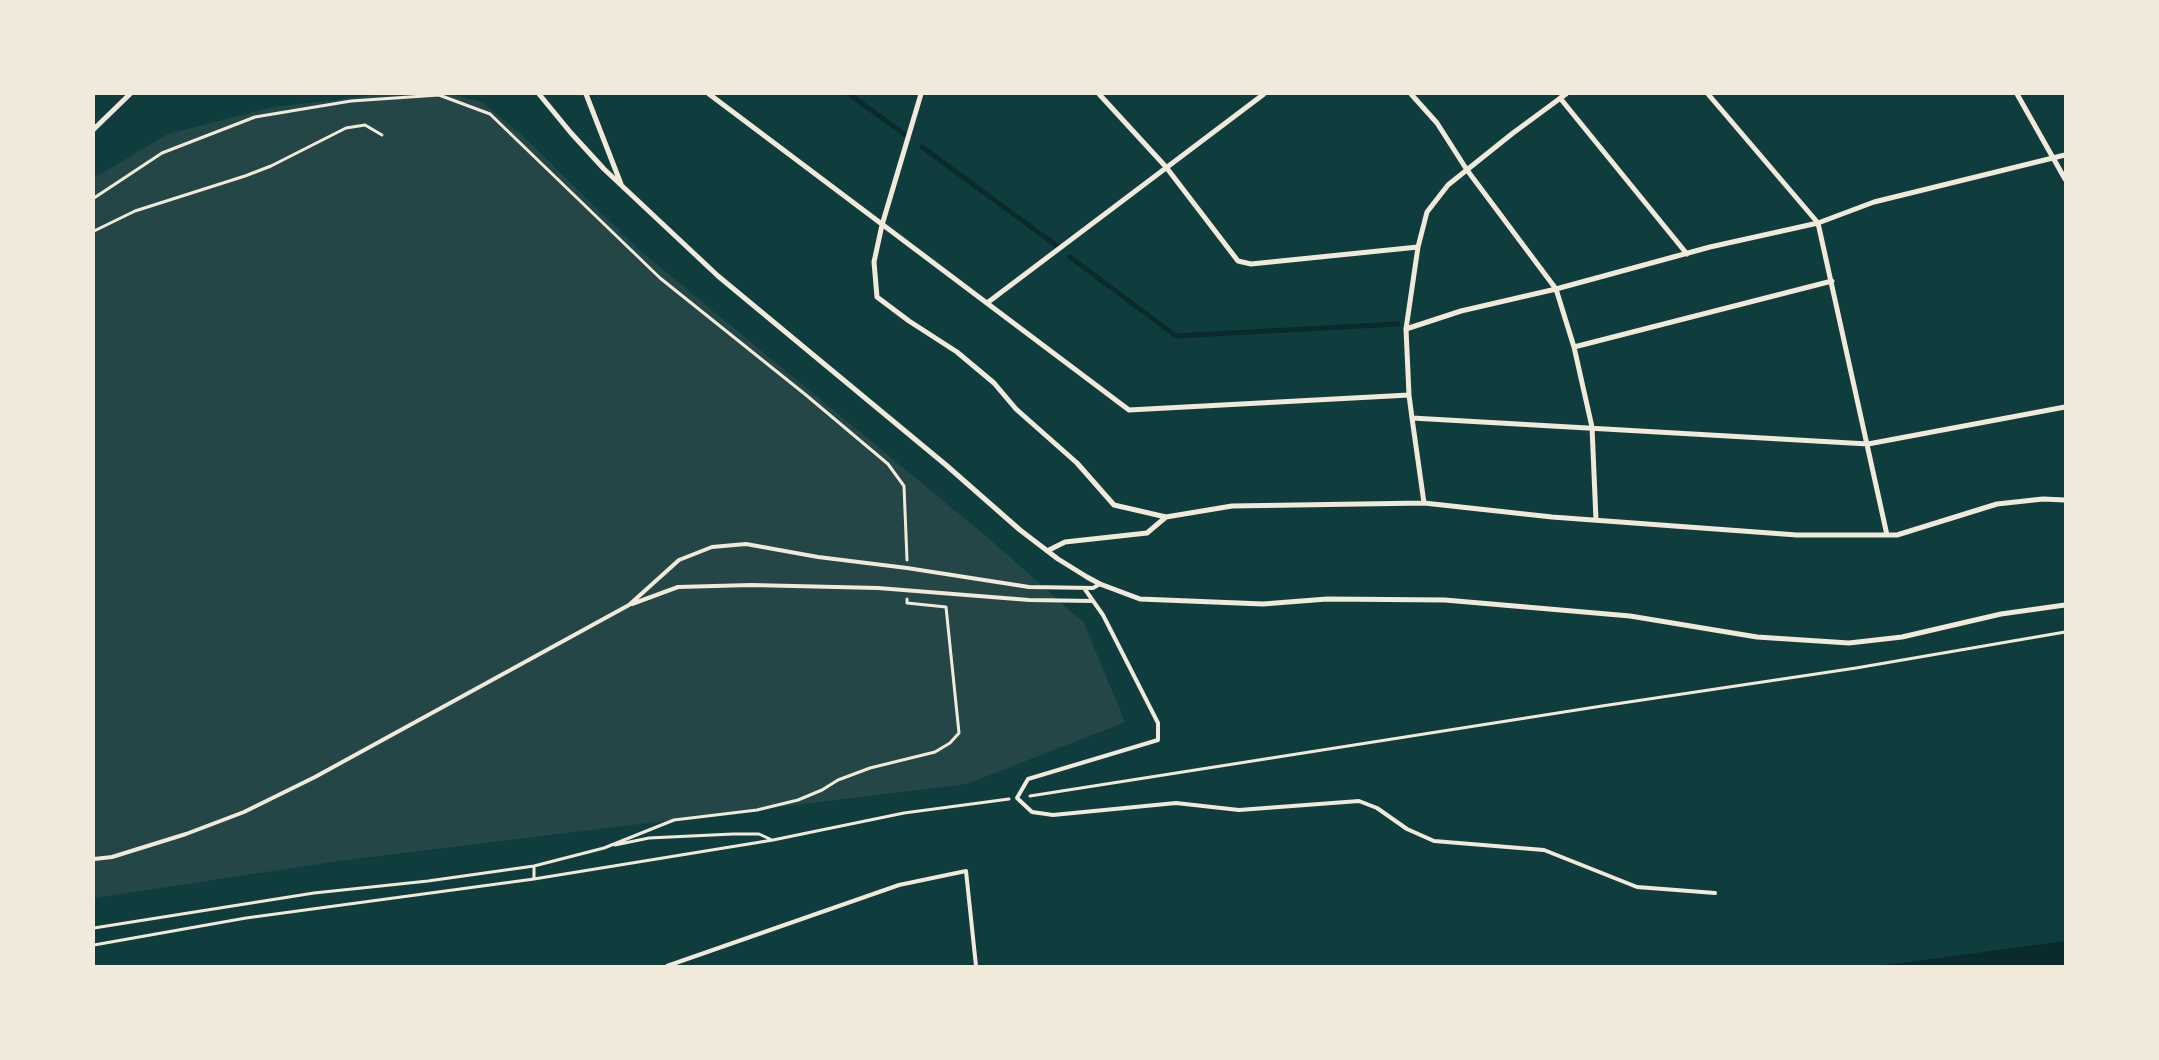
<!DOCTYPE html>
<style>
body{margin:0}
#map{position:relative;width:2159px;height:1060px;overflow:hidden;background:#0f3d3e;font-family:Bitter,serif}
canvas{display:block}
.frame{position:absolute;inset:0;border:95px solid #f1e9da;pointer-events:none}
</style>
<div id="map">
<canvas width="2159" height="1060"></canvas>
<div class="frame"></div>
</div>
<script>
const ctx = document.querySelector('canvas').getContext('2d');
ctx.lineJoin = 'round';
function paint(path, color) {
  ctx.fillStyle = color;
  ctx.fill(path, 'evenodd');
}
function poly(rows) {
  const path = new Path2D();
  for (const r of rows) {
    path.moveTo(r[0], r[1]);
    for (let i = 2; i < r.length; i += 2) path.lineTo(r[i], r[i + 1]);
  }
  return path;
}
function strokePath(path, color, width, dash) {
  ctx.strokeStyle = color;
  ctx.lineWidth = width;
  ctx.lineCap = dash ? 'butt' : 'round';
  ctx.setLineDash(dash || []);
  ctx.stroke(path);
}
paint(poly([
 [384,94,450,94,482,102,522,135,638,249,986,536,1084,623,1125,722,967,784,346,860,94,898,94,178,168,134,274,107]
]), '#244646');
paint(poly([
 [2065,941,2065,966,1879,966]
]), '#0a2a2b');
strokePath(poly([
 [849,94,907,136],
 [922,147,1057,246],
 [1070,257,1176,336,1398,324]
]), '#0a2a2b', 5);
strokePath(poly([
 [94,198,162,153,255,117,351,101,439,95,490,114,660,278,806,395,888,464,904,486,907,560],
 [94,231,135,211,245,176,271,166,346,128,365,125,382,135],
 [1030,796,1602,706,1856,668,2065,632],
 [615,845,649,838,733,834,759,834,772,840],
 [604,848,674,820,757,810,798,800,822,790,838,780,870,768,935,752,950,743,959,733,946,607,907,603,907,599],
 [534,879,534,866,604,848],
 [94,928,314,893,428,881,534,866],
 [94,945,246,918,534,879,773,840,904,813,1009,799]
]), '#f1e9da', 3);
strokePath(poly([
 [1084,588,1103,615,1158,723,1158,740,1028,779,1017,798,1032,812,1053,815,1176,803,1239,810,1359,801,1377,808,1407,829,1434,841,1544,850,1637,887,1715,893],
 [632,604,678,587,751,585,878,588,1029,600,1093,601],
 [94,859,112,857,186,834,244,812,315,777,629,605,679,560,712,547,746,544,818,557,907,568,1029,587,1093,588,1100,584],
 [667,966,899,885,966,871,976,966]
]), '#f1e9da', 4);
strokePath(poly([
 [539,94,571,133,604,169,718,276,946,465,1020,530,1058,559,1087,577,1100,584,1140,599,1263,604,1327,599,1445,600,1630,616,1757,637,1849,643,1902,637,2001,614,2065,605],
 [586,94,621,184],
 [709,94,1129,410,1409,395],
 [921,94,882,225,874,262,877,297,909,321,957,352,994,383,1016,409,1077,463,1114,505,1166,517],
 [1099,94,1166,167,1238,261,1251,264,1418,247],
 [1411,94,1437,123,1467,170,1556,289,1574,347,1592,427,1596,520],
 [1566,94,1513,133,1448,185,1427,212,1418,247,1406,329,1409,395,1412,418,1868,444,2065,407],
 [1708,94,1818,223,1887,535],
 [2017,94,2065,179],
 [1560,98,1687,254],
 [94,129,130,94],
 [987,303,1264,94],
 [1406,329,1461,311,1556,289,1710,247,1818,223,1874,202,2065,155],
 [1574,347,1832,281],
 [1412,418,1424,503],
 [1047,551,1065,542,1147,533,1166,517,1232,506,1424,503,1552,517,1797,535,1897,535,1997,504,2043,499,2065,500]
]), '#f1e9da', 5);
</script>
